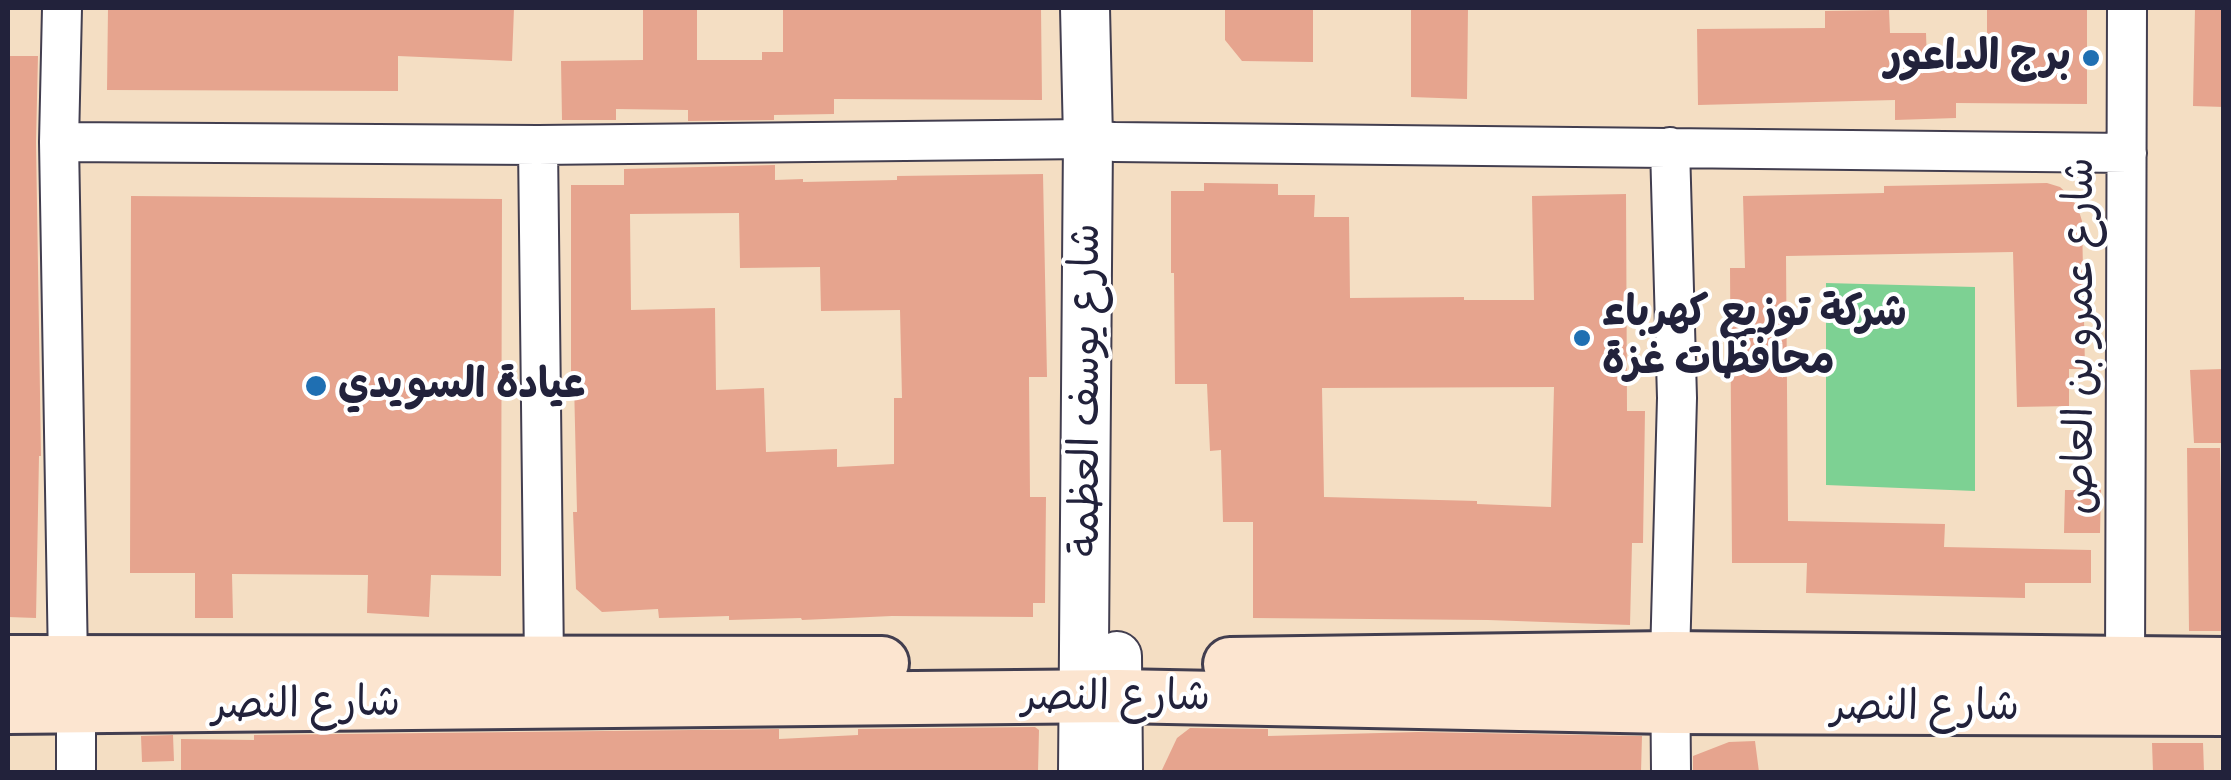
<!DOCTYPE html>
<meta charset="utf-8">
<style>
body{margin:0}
#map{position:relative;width:2231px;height:780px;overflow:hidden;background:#f4dec3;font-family:Caveat,sans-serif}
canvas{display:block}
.frame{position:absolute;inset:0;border:10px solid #22223b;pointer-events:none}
</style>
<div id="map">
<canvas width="2231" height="780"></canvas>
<div class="frame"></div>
</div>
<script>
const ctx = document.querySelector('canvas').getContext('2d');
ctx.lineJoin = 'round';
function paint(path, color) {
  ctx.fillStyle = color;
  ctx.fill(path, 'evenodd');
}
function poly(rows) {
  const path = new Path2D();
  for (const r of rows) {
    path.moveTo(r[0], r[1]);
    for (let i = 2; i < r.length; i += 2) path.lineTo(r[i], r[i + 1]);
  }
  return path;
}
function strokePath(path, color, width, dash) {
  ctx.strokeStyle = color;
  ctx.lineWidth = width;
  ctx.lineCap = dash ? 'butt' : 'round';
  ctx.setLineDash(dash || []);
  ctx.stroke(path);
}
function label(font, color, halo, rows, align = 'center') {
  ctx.font = font + ' Caveat,"Playpen Sans Arabic",sans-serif';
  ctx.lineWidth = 8;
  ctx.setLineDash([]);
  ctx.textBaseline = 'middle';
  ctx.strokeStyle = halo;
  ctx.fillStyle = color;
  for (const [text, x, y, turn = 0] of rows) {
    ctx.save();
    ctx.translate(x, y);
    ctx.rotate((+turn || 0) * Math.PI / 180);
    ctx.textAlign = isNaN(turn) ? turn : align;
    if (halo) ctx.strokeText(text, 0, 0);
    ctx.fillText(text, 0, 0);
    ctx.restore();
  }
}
paint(poly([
 [1826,283,1975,287,1975,491,1826,485]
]), '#7dd193');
paint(poly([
 [108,8,514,8,512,61,398,56,398,91,107,90],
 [643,8,697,8,697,60,762,60,762,52,783,52,783,8,1041,8,1042,100,834,99,834,114,774,115,774,120,688,121,688,110,616,109,616,120,562,120,561,61,643,60],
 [1225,8,1313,8,1313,62,1242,61,1225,40],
 [1411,8,1468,8,1467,99,1411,97],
 [1987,8,2087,8,2087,104,1956,103,1956,118,1895,120,1895,100,1698,105,1697,29,1825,28,1825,11,1889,10,1890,33,1926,33,1927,63,1987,61],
 [2195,8,2224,8,2224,107,2193,106],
 [8,56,38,56,36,142,41,456,39,456,36,618,8,617],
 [775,165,775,180,803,179,803,182,897,180,897,176,1043,174,1047,377,1029,377,1030,497,1046,497,1045,603,1033,603,1033,617,892,616,802,620,801,618,729,620,729,616,659,618,658,609,602,612,576,589,573,512,577,512,574,382,571,382,571,185,624,185,624,169],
 [739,213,740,268,820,267,821,311,900,310,902,398,894,398,894,464,837,467,837,449,766,452,764,388,716,390,715,308,631,310,630,214],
 [1204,183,1278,184,1278,195,1315,195,1314,217,1349,217,1350,298,1464,297,1464,300,1534,300,1532,196,1626,194,1627,411,1645,411,1643,543,1632,543,1630,625,1488,620,1253,618,1253,522,1223,522,1221,450,1210,451,1207,384,1175,384,1174,273,1171,273,1171,191,1204,191],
 [1554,387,1551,507,1477,504,1477,501,1324,497,1322,388],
 [2047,183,2060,187,2070,196,2078,208,2082,221,2085,369,2069,369,2069,406,2017,407,2013,252,1786,256,1788,521,1945,524,1944,547,2091,550,2091,583,2025,583,2025,598,1806,593,1807,563,1732,563,1730,268,1745,268,1743,196,1884,193,1884,186],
 [131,196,502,199,501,576,431,575,429,617,367,613,368,575,232,574,233,618,195,618,195,573,130,573],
 [2224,369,2224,443,2194,443,2190,370],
 [2187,448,2220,448,2224,631,2189,631],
 [2065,490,2101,490,2100,533,2064,533],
 [1035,727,1039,730,1038,772,181,772,181,739,254,740,254,735,779,729,779,739,858,735,858,729],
 [1190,728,1268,729,1268,736,1418,732,1642,736,1641,772,1161,772,1177,738],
 [173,735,174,761,142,762,141,736],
 [1755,741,1759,772,1693,772,1693,756,1729,742],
 [2152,743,2203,743,2204,772,2153,772]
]), '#e6a48e');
const minor = poly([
 [62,8,59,142,68,663,76,707,76,772],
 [59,142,538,145,1088,139,1114,142,2127,153],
 [538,145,544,663],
 [1670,147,1677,398,1670,658,1671,772],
 [2125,664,2127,8]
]);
const tertiary = poly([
 [1117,656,1118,772],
 [1083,772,1088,139,1085,8]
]);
const secondary = poly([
 [8,662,882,663],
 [1230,664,1670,658,2224,664],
 [8,707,1118,696,1670,707,2224,709]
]);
strokePath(minor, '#423e4f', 42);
strokePath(tertiary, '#423e4f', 52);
strokePath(secondary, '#423e4f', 58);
strokePath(minor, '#fff', 38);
strokePath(tertiary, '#fff', 48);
strokePath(secondary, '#fce5d0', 52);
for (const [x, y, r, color] of [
 [2091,58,10,"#1f6fb2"],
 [1582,338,10,"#1f6fb2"],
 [316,386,12,"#1f6fb2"]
]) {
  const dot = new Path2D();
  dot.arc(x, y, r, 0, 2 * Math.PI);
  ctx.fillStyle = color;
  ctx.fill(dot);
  strokePath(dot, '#fff', 4);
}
label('bold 42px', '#22223b', '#fff', [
 ["برج الداعور",2071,58,"right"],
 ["شركة توزيع كهرباء",1602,314],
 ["محافظات غزة",1602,362],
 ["عيادة السويدي",338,386]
], 'left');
label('42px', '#22223b', '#fff', [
 ["شارع عمرو بن العاص",2081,336,-90],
 ["شارع يوسف العظمة",1087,390,-90],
 ["شارع النصر",1116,698],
 ["شارع النصر",306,705,-1],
 ["شارع النصر",1925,708]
]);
</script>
